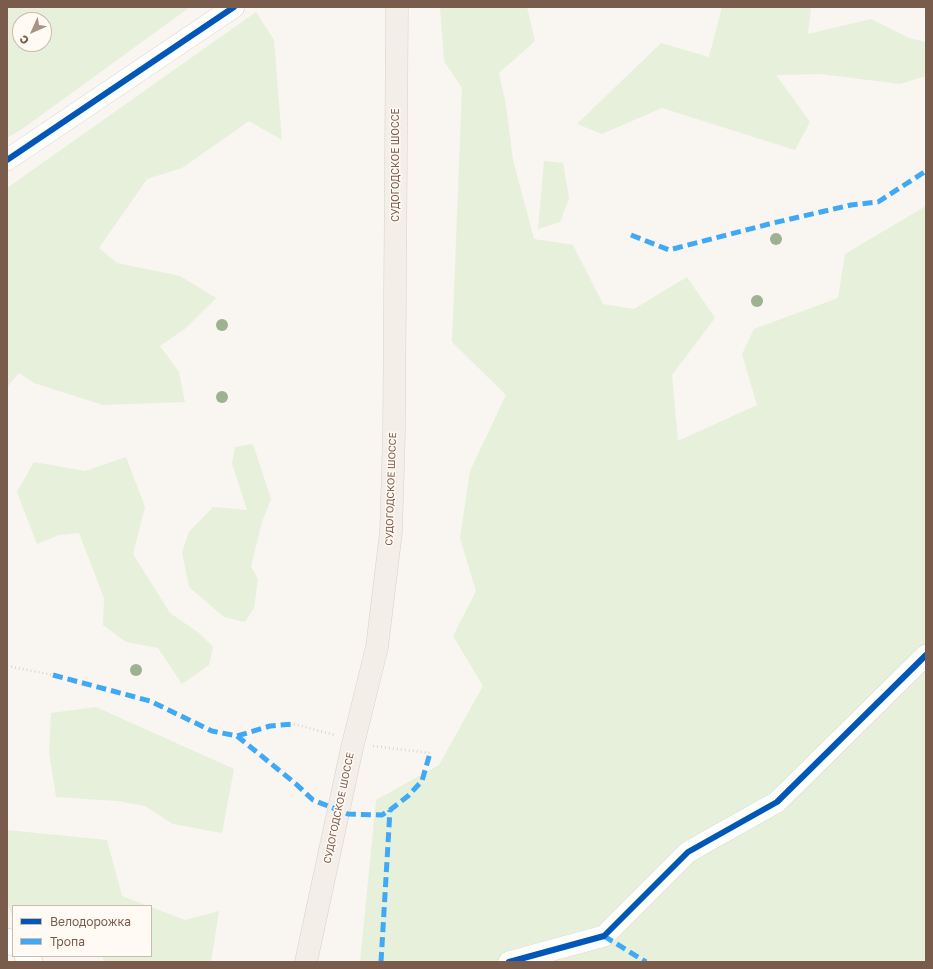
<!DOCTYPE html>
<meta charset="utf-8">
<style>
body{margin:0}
#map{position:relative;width:933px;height:969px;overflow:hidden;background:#f9f5f0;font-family:"Golos Text",sans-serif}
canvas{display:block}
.frame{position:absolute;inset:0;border:8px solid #7a5c4d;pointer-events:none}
.legend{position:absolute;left:12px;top:905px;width:140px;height:52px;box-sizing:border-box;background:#fffaf3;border:1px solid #cabbb1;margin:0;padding:5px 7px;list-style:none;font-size:12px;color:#7a5c4d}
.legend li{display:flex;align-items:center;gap:8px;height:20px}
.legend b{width:20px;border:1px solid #cabbb1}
.north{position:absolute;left:12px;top:12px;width:40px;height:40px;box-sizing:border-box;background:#fffaf3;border:1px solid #cabbb1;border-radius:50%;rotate:225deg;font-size:11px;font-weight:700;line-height:16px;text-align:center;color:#7a5c4d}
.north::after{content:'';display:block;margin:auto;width:14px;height:18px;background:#a69286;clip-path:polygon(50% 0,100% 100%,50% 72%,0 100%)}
</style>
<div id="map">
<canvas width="933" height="969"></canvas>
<div class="frame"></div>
<ul class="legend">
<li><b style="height:5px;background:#0057b8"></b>Велодорожка</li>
<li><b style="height:5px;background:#3fa9f5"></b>Тропа</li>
</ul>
<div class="north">С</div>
</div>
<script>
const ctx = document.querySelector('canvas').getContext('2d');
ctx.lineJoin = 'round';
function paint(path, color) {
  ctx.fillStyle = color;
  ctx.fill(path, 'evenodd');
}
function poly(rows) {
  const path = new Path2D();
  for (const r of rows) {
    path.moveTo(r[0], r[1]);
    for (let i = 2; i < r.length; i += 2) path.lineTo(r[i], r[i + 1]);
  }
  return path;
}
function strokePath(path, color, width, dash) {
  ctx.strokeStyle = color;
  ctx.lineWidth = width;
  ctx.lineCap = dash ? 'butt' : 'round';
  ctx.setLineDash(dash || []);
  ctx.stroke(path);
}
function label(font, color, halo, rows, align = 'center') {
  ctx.font = font + ' "Golos Text",sans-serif';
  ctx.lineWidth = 3;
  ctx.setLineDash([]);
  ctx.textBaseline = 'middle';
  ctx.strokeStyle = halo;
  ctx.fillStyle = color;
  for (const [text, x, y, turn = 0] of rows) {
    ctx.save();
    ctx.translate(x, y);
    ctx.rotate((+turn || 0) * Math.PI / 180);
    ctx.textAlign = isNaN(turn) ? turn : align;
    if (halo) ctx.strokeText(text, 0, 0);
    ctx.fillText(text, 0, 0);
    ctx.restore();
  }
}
paint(poly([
 [7,7,190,7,25,127,7,138],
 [20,20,44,20,44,44,20,44],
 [440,7,527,7,535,41,499,73,506,105,513,160,534,239,573,245,603,304,634,309,687,277,715,318,672,375,678,441,757,405,742,354,754,329,838,298,845,254,926,206,926,962,360,962,376,800,439,765,483,686,453,636,476,591,460,538,470,471,506,395,452,342,462,88,444,61],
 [722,7,811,7,808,34,871,19,909,38,926,42,926,76,900,84,821,74,776,75,810,122,795,150,662,108,602,134,577,124,661,43,709,57],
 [256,12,274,40,282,140,249,121,182,168,147,179,99,248,117,263,180,276,216,298,186,328,160,346,179,372,185,402,103,405,34,383,19,373,7,387,7,188],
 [544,161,563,163,569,198,560,222,538,229],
 [253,444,271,499,262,522,251,566,258,579,254,608,245,622,224,617,189,587,182,552,189,532,213,507,247,510,232,463,235,447],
 [126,457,145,507,133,554,170,613,199,633,213,647,209,665,182,684,158,648,126,642,103,625,104,598,79,533,59,535,37,544,17,492,34,462,85,471],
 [96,707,234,769,222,833,173,824,145,806,117,801,56,797,49,752,51,713],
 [7,830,107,840,122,896,148,906,13,906,13,916,7,905],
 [151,907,185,920,219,911,211,962,104,962,102,956,151,956]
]), '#e7f0db');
const street = poly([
 [7,160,234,7],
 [7,939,13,945],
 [25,956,32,962],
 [509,962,604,936,688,852,777,802,926,655]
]);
const primary = poly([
 [306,962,352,748,377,647,391,532,394,433,397,7]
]);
strokePath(street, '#d7d1cb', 22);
strokePath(primary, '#dad1cc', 23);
strokePath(poly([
 [7,666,53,675],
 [294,724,335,735],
 [373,746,430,753]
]), '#dcd5d0', 2.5, [1, 3]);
strokePath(street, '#fefefd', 21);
strokePath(primary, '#f3eee8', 22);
strokePath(poly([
 [631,235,669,250,769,224,851,205,878,202,926,171],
 [53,675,150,701,212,731,237,736,270,726,294,724],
 [237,736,296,784,313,800,348,814,382,815,390,810,408,796,422,781,430,753],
 [604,936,646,962],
 [381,962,390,810]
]), '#3fa9f5', 5, [10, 5]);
strokePath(poly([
 [7,160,234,7],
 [509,962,604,936,688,852,777,802,926,655]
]), '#0057b8', 6);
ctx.fillStyle = '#9eb190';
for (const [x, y] of [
 [776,239],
 [757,301],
 [222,325],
 [222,397],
 [136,670]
]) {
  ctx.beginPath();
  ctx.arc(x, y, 6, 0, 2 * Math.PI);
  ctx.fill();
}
label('10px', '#7a5c4d', '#fffaf3', [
 ["СУДОГОДСКОЕ ШОССЕ",396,165,-90],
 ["СУДОГОДСКОЕ ШОССЕ",391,489,-88],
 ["СУДОГОДСКОЕ ШОССЕ",339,808,-78]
]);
</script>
